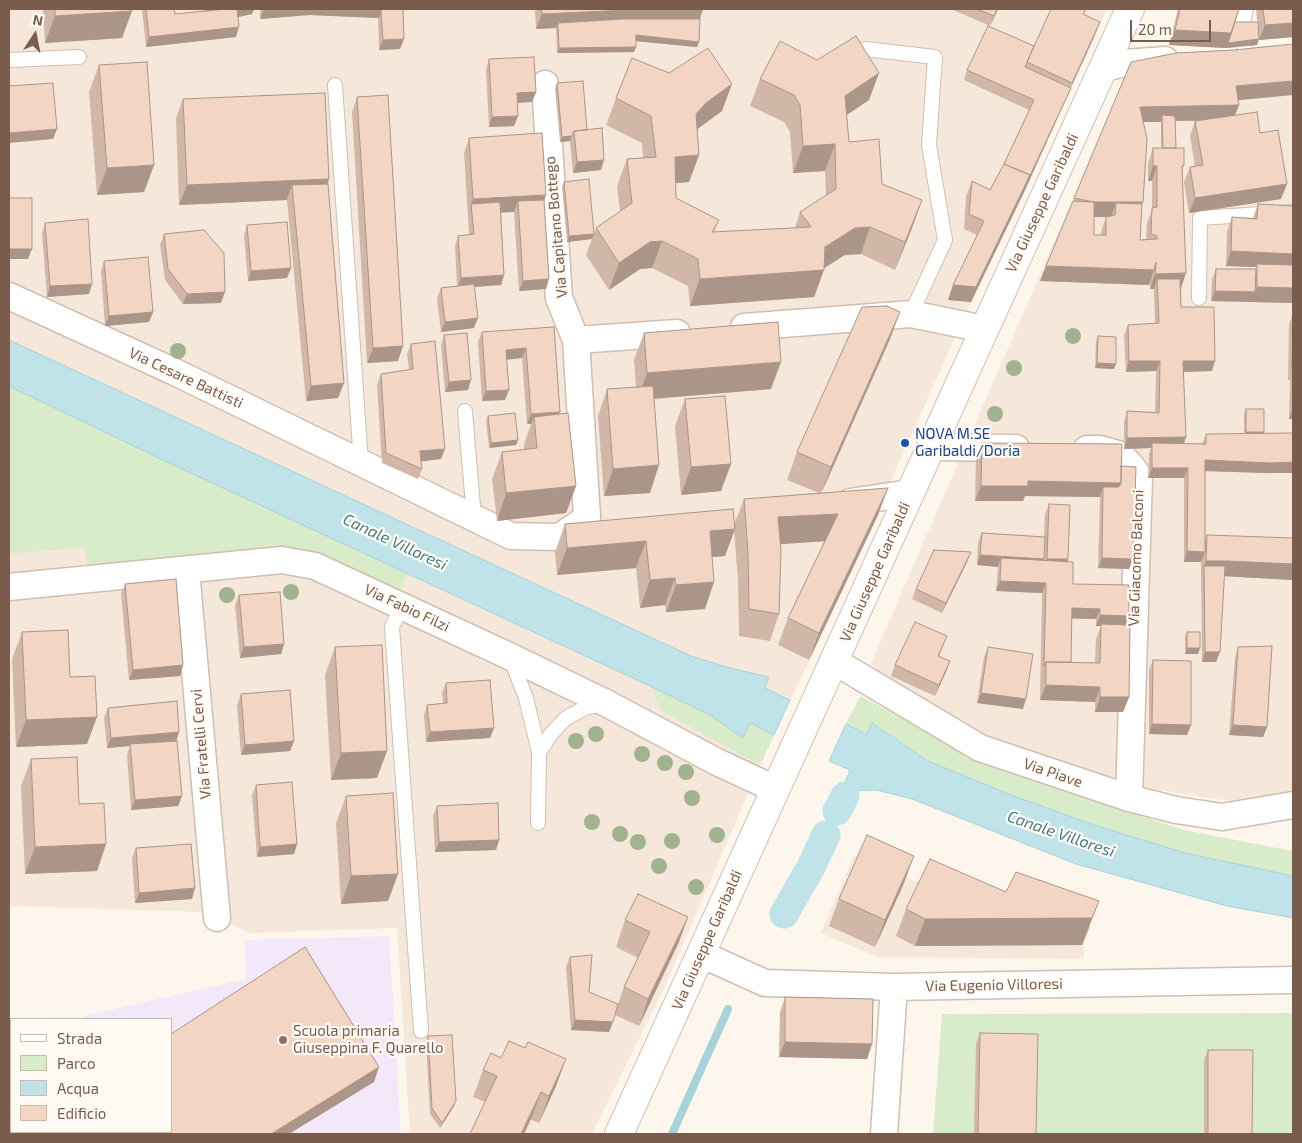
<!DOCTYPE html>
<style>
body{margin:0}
#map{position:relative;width:1302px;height:1143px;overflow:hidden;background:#fdf6ec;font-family:"Exo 2",sans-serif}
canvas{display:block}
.frame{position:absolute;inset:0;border:10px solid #7a5c4d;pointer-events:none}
.legend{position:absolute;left:10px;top:1018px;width:162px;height:115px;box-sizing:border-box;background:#fffaf3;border:1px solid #cabbb1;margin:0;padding:6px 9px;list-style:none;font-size:15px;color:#7a5c4d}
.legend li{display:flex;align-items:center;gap:10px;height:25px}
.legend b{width:25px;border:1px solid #cabbb1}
.north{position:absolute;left:10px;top:10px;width:50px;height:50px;-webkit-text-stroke:4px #fffaf3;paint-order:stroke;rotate:11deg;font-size:14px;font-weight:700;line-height:20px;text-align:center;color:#7a5c4d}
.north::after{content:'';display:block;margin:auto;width:18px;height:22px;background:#7a5c4d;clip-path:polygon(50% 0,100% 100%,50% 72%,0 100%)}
.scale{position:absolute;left:1130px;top:20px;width:81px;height:22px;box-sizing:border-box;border:2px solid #7a5c4d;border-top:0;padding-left:6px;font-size:15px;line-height:18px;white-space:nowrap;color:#7a5c4d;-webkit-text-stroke:4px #fffaf3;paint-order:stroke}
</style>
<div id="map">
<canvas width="1302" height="1143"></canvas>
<div class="frame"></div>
<ul class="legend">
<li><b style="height:6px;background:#fff"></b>Strada</li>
<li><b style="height:14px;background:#d8ecc9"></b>Parco</li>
<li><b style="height:14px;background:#bfe3e8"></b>Acqua</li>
<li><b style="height:14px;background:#f3d5c3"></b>Edificio</li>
</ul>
<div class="north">N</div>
<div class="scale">20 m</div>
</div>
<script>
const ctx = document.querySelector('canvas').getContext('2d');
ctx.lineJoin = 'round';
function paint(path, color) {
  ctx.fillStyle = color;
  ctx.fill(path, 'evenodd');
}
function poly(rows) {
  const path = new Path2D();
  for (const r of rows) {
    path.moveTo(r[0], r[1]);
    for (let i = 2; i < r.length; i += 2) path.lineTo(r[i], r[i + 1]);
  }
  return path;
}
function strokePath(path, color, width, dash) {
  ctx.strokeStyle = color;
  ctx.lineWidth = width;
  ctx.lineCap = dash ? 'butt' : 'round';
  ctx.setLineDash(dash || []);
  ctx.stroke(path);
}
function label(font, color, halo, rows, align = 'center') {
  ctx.font = font + ' "Exo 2",sans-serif';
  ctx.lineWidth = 4.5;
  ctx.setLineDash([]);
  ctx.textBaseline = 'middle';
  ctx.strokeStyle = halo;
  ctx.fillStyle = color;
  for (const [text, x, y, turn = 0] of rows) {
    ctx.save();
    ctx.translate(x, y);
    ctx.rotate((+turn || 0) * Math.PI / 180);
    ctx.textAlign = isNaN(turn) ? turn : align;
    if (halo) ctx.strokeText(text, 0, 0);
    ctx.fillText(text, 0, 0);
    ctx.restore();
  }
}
paint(poly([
 [9,9,1107,9,1025,190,971,302,896,469,878,515,762,761,662,993,592,1134,410,1134,397,928,249,933,203,912,9,906],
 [1293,59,1293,794,1243,803,1112,783,983,738,883,679,871,663,1126,77],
 [854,855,997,916,1006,897,1091,927,1083,945,1084,959,878,957,821,933]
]), '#f5e8da');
paint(poly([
 [389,936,401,1134,9,1134,9,1063,11,1061,11,1132,171,1132,171,1019,81,1019,88,1015,246,979,245,940]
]), '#f3e8fa');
paint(poly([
 [9,386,165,461,408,573,397,596,296,551,116,567,86,563,85,547,9,554],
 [652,687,710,715,742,738,750,723,774,735,762,761,757,762,752,761,660,710],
 [860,696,1000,769,1184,830,1293,851,1293,876,1185,853,1094,825,1011,795,928,761,873,723,868,734,846,724],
 [1293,1013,1293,1134,933,1134,942,1014]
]), '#d8ecc9');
const water = poly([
 [9,340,691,656,730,668,769,677,765,688,790,700,774,735,750,723,743,738,710,715,652,687,165,461,9,386,9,340],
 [872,723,928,761,1011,795,1094,825,1185,853,1293,876,1293,918,1227,906,1076,864,912,799,876,790,856,791,849,787,844,785,850,770,829,761,846,724,867,734,872,723]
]);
paint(water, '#bfe3e8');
strokePath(water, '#a5d3da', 1);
strokePath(poly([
 [672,1134,728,1009]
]), '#a5d3da', 8);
strokePath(poly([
 [837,811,845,796],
 [784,914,811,867,826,835]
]), '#bfe3e8', 29);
const lane = poly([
 [1242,27,1246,9],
 [1244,46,1246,53],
 [865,49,935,57,929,145,945,240,911,314],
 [9,60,79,57],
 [335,85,361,463],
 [1199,298,1200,218,1293,212],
 [465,411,474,518],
 [402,605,392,627,421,1031],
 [510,657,526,698,539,752],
 [538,823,539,752,551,734,566,718,585,708,603,704]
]);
const street = poly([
 [1104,68,1125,63,1165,60],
 [545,84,559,298,576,340,587,517],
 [9,296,177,373,511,536,559,537,576,526,587,517],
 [744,327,911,314,984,329],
 [576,340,677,333],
 [931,447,1016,448],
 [1087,449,1100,449,1121,455,1131,466,1139,477,1129,798],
 [850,502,910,493],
 [186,570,217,918],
 [9,587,282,560,315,566,509,656,606,703,717,762,775,789],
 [834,661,980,748,1129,798,1176,810,1222,817,1293,805],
 [701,954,765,983,894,987,1293,980],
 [884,1134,894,987]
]);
const secondary = poly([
 [619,1134,1130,9]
]);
strokePath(lane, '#d1beb0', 16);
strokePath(street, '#d1beb0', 29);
strokePath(secondary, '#d6c0b0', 30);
strokePath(lane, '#fff', 14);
strokePath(street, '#fff', 26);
strokePath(secondary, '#fff', 28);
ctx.fillStyle = '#a0b28e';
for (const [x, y] of [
 [1073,336],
 [178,351],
 [1014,368],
 [995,414],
 [291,592],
 [227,595],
 [596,734],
 [576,741],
 [642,754],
 [665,763],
 [686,772],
 [692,798],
 [592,822],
 [620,834],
 [717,835],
 [672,841],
 [638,842],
 [659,866],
 [696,887]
]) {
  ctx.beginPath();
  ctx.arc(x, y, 8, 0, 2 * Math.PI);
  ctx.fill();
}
paint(poly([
 [43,9,132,9,122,38,45,43],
 [142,9,174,9,175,14,204,11,204,9,254,9,252,14,238,17,236,37,146,47],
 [260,9,403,9,404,39,400,49,379,50,378,18,309,15,260,19],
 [535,9,703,9,700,19,697,47,636,41,636,47,634,52,557,53,556,28,536,29],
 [951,9,998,9,990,26],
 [1178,9,1239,9,1235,22,1257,45,1226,48,1169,45],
 [1256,9,1293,9,1293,37,1259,40],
 [1084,15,1100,22,1094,37,1025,190,971,302,948,300,977,235,964,229,966,196,972,181,990,190,1004,164,1029,110,964,80,967,70,1034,46],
 [489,59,536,92,532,102,517,103,514,126,489,127,486,69],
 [1131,62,1238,101,1239,105,1235,115,1260,133,1281,199,1189,213,1184,182,1190,167,1195,166,1190,136,1195,121,1199,121,1175,121,1176,148,1184,165,1182,171,1181,307,1212,371,1184,372,1184,444,1202,444,1206,434,1244,434,1244,414,1246,409,1263,433,1293,433,1293,473,1266,473,1205,471,1205,540,1207,535,1293,580,1224,576,1216,662,1202,662,1201,562,1184,562,1184,478,1148,478,1149,454,1151,448,1124,449,1124,422,1127,411,1155,412,1156,371,1126,372,1124,335,1128,325,1155,323,1154,289,1150,289,1150,282,1149,285,1040,281,1046,266],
 [1143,122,1161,122,1161,148,1153,148,1148,163,1148,181,1152,181,1152,210,1147,223,1146,239,1140,240,1142,207],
 [1094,217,1108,217,1106,217,1101,232,1101,235,1094,235],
 [99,65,154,165,144,192,97,195,89,92],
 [760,79,869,100,846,115,849,142,882,184,922,200,912,228,895,270,861,254,845,255,824,268,814,297,690,306,688,286,652,268,640,269,609,290,586,255,592,239,567,242,562,187,564,182,594,234,596,228,620,212,617,186,627,159,643,158,642,143,606,125,616,98,722,111,697,129,699,155,689,182,676,183,676,198,719,220,714,232,795,228,800,212,826,196,825,171,793,173,790,132,784,122,750,106],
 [557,83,587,130,601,170,573,173,570,141,560,142,555,88],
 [357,97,398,361,367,363,352,112],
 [183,99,329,179,328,184,338,398,306,401,287,200,179,205,176,118],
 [469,138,544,200,546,289,519,291,514,212,501,212,504,275,501,285,474,287,474,328,441,332,437,298,441,288,457,286,455,246,458,236,469,235,464,153],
 [1258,204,1293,206,1293,303,1211,301,1212,279,1216,269,1256,269,1256,267,1226,266,1227,232,1232,217,1253,218],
 [45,223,89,294,47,297,42,233],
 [247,225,291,268,287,278,248,281,244,235],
 [164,234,221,303,183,304,165,280,160,245],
 [104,261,153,312,149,322,105,326,101,271],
 [1293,314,1293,419,1289,419,1290,380,1288,380,1289,324],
 [554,327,559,414,576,486,566,513,497,521,492,479,502,452,524,450,524,444,531,424,527,424,522,358,506,360,505,400,482,401,478,342,482,332],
 [644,333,771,389,654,399,650,493,604,496,598,416,607,389,636,387,634,360],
 [444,335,468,390,445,392,441,346],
 [1098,336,1114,369,1095,368,1096,342],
 [890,339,821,493,878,515,809,660,778,645,788,618,825,541,780,544,779,614,770,641,739,636,738,580,734,530,725,556,712,557,705,609,666,612,665,605,640,608,636,568,557,575,555,552,565,524,734,525,744,499,819,493,787,480,797,452],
 [411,344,441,459,421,461,422,469,418,479,382,463,377,385,381,374,409,370,407,354],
 [685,399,721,491,681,495,675,426],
 [488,416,518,440,516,445,489,448,486,421],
 [982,443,1121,466,1133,559,1129,569,1098,568,1100,497,1025,496,1023,501,975,501,976,458],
 [1049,504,1068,561,1073,584,1129,616,1126,625,1129,697,1123,712,1095,712,1095,702,1040,700,1042,593,996,591,998,567,977,565,978,543,982,533,1044,537,1045,514],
 [1072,619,1096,619,1096,626,1101,626,1096,639,1095,663,1071,662],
 [967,562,942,613,912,599,916,589],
 [125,584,183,665,180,676,129,680,121,594],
 [239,595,284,644,281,654,240,658,235,605],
 [22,632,87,744,16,747,12,659],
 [1187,632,1198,654,1185,654,1185,637],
 [947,636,939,657,950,661,935,696,891,676,895,665],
 [335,647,377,778,331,780,325,675],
 [988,647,1023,709,977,703,984,657],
 [1238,647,1267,727,1263,737,1229,735,1235,658],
 [1153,660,1191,725,1187,735,1149,734,1149,670],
 [446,683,494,728,490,738,426,742,424,715,427,705,443,703,442,693],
 [241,694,294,741,290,751,241,755,237,705],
 [108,708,176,741,182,796,178,806,131,810,127,755,130,746,107,748,104,718],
 [31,759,79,804,106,844,97,871,25,874,21,786],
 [256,785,297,844,294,854,257,857,252,795],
 [346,796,398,874,388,901,341,904,336,823],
 [437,806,496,850,435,852,433,816],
 [136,848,192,899,135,903,132,858],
 [904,883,875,947,829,926,839,899],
 [906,909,1089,928,1082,945,915,946,896,936],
 [688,917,678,944,639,1026,615,1015,609,1032,571,1030,566,967,570,957,589,992,618,1004,624,987,638,958,616,947,625,920],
 [785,997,872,1044,867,1059,779,1057,780,1012],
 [980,1033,1036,1134,974,1134,976,1043],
 [428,1036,454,1106,440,1128,430,1114,426,1041],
 [1208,1050,1252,1134,1204,1134,1204,1060],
 [483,1070,556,1086,539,1123,473,1097]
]), '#d1b7a8');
paint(poly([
 [209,9,254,9,252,14,233,18,205,21],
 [264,9,382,9,379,18,309,15,260,19],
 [703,9,698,24,558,23,556,28,536,29,542,14,627,10],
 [997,9,998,9,990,26,994,16],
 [132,11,122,38,45,43,55,16],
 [1100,22,1094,37,1025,190,971,302,948,300,953,285,1071,88],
 [1293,23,1293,37,1259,40,1265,25],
 [239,27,236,37,146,47,149,37],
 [1175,30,1231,33,1259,39,1257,45,1226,48,1169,45],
 [636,35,699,42,697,47,634,41],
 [404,39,400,49,379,50,383,40],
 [636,47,634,52,557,53,559,48],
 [879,73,869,100,835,123,845,96],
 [1293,81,1293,95,1231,101,1236,86],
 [732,84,722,111,696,130,696,114,706,103],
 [536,92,532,102,513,103,517,93],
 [1239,105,1233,120,1163,121,1162,115,1161,122,1135,122,1140,107],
 [518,116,514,126,489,127,492,117],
 [57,129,53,139,9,143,9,133],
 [572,136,570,141,560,142,562,137],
 [835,144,825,171,793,173,803,146],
 [699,155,689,182,665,184,675,157],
 [604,160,601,170,573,173,577,162],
 [154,165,144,192,97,195,107,168],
 [1153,166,1157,166,1152,181,1148,181],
 [329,179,322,199,292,185,287,200,179,205,187,185],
 [1287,184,1281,199,1189,213,1195,198],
 [546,195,541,210,518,201,514,212,472,214,471,204,473,199],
 [922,200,912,228,895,270,905,242],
 [1094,202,1143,202,1138,217,1115,215,1116,203,1111,217,1089,217],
 [870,227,861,254,845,255,821,270,824,270,814,297,690,306,700,279,825,247,855,228],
 [594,234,592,239,567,242,569,236],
 [662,241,652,268,640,269,609,290,619,263,650,242],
 [9,249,32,249,28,259,9,259],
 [1231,251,1293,254,1293,269,1257,264,1256,267,1226,266],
 [1046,266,1154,270,1149,285,1040,281],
 [291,268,287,278,248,281,251,271],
 [1186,273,1181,288,1157,279,1154,289,1150,289,1155,274],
 [504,275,501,285,457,288,461,278],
 [549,279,546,289,519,291,523,281],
 [92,284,89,294,47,297,50,286],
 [1257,287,1293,288,1293,303,1211,301,1215,291,1255,292],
 [225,292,221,303,183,304,187,294],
 [153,312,149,322,105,326,109,316],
 [900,312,890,339,821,494,831,467],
 [478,318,474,328,441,332,445,322],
 [403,346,398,361,367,363,373,348],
 [526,348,522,358,502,360,506,350],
 [1129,361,1160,361,1156,371,1126,372],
 [1183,361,1215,361,1212,371,1180,372],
 [781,362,771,389,637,400,647,373],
 [1097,363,1116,364,1114,369,1095,368],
 [471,380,468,390,445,392,449,382],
 [344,383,338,398,306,401,311,386],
 [509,390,505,400,482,401,486,391],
 [1293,408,1293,419,1289,419],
 [560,412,557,422,534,417,531,424,527,424,531,414],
 [1246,432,1264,432,1262,437,1244,437],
 [1186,437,1183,447,1152,443,1151,448,1124,449,1127,438],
 [518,440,516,445,489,448,491,443],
 [445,449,441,459,417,462,420,451],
 [1205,460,1293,462,1293,473,1266,473,1202,471],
 [731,464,721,491,681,495,691,467],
 [659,465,650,493,604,496,613,469],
 [1152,468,1188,468,1184,478,1148,478],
 [1028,481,1121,483,1116,498,1103,487,1100,497,1025,496,1023,501,975,501,981,486],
 [576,486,566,513,497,521,506,493],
 [888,488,878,515,809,660,819,633],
 [838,514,828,541,768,545,778,517],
 [735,529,725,556,700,558,710,531],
 [646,541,636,568,557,575,567,548],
 [1187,551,1205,552,1201,562,1184,562],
 [971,552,967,562,942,613,946,603],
 [980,555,1044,559,1040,569,1001,558,998,567,977,565],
 [1102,558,1133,559,1129,569,1098,568],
 [1047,559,1068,559,1065,570,1044,569],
 [1206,561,1227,561,1293,564,1293,580,1221,576,1204,566],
 [675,578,665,605,640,608,650,580],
 [1000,581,1046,583,1042,593,996,591],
 [714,582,705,609,666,612,676,585],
 [1072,608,1100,609,1096,619,1069,618],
 [1100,615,1129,616,1125,626,1101,624,1101,626,1096,626],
 [284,644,281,654,240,658,244,647],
 [1187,648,1200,648,1198,654,1185,654],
 [1205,652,1220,652,1216,662,1202,662],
 [950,661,946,672,935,696,939,685],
 [183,665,180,676,129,680,133,670],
 [1046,685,1100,687,1095,702,1040,700],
 [981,693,1026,699,1023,709,977,703],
 [1100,697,1129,697,1123,712,1095,712],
 [97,717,87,744,16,747,26,720],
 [1152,724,1191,725,1187,735,1149,734],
 [1233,725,1267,727,1263,737,1229,735],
 [494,728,490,738,426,742,430,732],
 [179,732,176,742,130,744,130,746,107,748,111,738],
 [294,741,290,751,241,755,245,745],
 [387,751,377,778,331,780,341,753],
 [182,796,178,806,131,810,135,800],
 [499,840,496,850,435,852,439,842],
 [106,844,97,871,25,874,35,847],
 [297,844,294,854,257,857,260,847],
 [914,856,904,883,875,947,885,920],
 [398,874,388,901,341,904,351,876],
 [195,888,192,899,135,903,139,893],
 [1099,901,1082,945,915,946,925,919],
 [688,917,678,944,639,1026,648,999],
 [575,1020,613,1022,609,1032,571,1030],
 [785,1042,872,1044,867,1059,779,1057],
 [566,1059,556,1086,539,1123,549,1096],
 [379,1067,374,1082,289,1134,271,1134],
 [541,1092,531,1119,524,1134,521,1134],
 [456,1101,454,1106,440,1128,442,1123]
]), '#aa9588');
const building = poly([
 [55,9,132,9,132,11,55,16,55,9],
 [146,9,174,9,175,14,226,9,237,9,239,27,149,37,146,9],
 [382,9,403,9,404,39,383,40,381,10,382,9],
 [541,9,700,9,627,10,542,14,541,9],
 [977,9,997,9,994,16,977,9],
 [1051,9,1086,9,1083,14,1100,22,1072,83,1027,62,1051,9],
 [1180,9,1239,9,1231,33,1175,30,1180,9],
 [1263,9,1293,9,1293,23,1265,25,1263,9],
 [623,19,700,19,699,42,636,35,636,47,559,48,558,23,623,19],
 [1235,22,1258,22,1259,39,1228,43,1235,22],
 [988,26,1034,46,1025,67,1071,88,1028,180,1030,175,1004,164,1034,100,967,70,988,26],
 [856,36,879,73,845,96,849,142,879,139,882,184,922,200,905,242,870,227,855,228,825,247,824,270,700,279,698,259,662,241,650,242,619,263,596,228,632,203,627,159,656,157,651,116,616,98,632,58,669,73,708,48,732,84,706,103,696,114,699,155,675,157,676,198,719,220,712,232,811,227,800,212,836,189,835,144,803,146,800,105,794,95,760,79,780,41,817,60,856,36],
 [1293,44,1293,81,1236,86,1239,105,1140,107,1147,139,1143,202,1094,202,1074,198,1131,62,1176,53,1234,50,1293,44],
 [534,57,536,92,517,93,518,116,492,117,489,59,534,57],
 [147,62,154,165,107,168,99,65,147,62],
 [583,81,587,130,574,131,572,136,562,137,557,83,583,81],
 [53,83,57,129,9,133,9,86,53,83],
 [325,93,329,179,187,185,183,99,325,93],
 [388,95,403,346,373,348,357,97,388,95],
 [1257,112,1260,133,1278,130,1287,184,1195,198,1190,167,1203,165,1195,121,1257,112],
 [1162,115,1175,116,1176,148,1163,148,1162,115],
 [602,128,604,160,577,162,574,131,602,128],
 [542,133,546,195,473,199,469,138,542,133],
 [1153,148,1184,148,1184,165,1182,166,1186,273,1155,274,1156,262,1154,270,1046,266,1073,201,1094,202,1094,235,1106,235,1106,217,1115,215,1116,203,1142,204,1140,240,1157,239,1157,236,1151,234,1152,208,1157,207,1157,166,1153,166,1153,148],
 [1004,164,1030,175,976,287,953,285,984,221,969,214,972,181,990,190,1004,164],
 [589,179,594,234,569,236,564,182,589,179],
 [328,184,344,383,311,386,292,185,328,184],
 [9,198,32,198,32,249,9,249,9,198],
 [544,200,549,279,523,281,518,201,544,200],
 [500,202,504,275,461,278,458,236,474,234,471,204,500,202],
 [1258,204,1293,206,1293,254,1231,251,1232,217,1257,219,1258,204],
 [88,219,92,284,50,286,45,223,88,219],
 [287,222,291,268,251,271,247,225,287,222],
 [204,230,224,253,225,292,187,294,168,269,164,234,204,230],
 [148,257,153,312,109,316,104,261,148,257],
 [1257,264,1293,265,1293,288,1257,287,1257,264],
 [1216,269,1256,269,1255,292,1215,291,1216,269],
 [1157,279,1180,279,1181,307,1214,307,1215,361,1183,361,1186,437,1127,438,1127,411,1159,413,1160,361,1129,361,1128,325,1159,323,1157,279],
 [474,284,478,318,445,322,441,288,474,284],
 [887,306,900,312,831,467,797,452,862,307,887,306],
 [1293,314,1293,370,1292,370,1293,314],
 [778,322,781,362,647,373,644,333,778,322],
 [554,327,560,412,531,414,526,348,506,350,509,390,486,391,482,332,554,327],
 [467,333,471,380,449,382,444,335,467,333],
 [1098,336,1116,337,1116,364,1097,363,1098,336],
 [435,341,445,449,420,451,422,469,386,453,381,374,413,369,411,344,435,341],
 [653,386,659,465,613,469,607,389,653,386],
 [725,396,731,464,691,467,685,399,725,396],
 [1246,409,1264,409,1264,432,1246,432,1246,409],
 [515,413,518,440,491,443,488,416,515,413],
 [568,413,576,486,506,493,502,452,537,448,534,417,568,413],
 [1293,433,1293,462,1270,463,1205,460,1205,552,1187,551,1188,468,1152,468,1152,443,1206,444,1206,434,1293,433],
 [982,443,1122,444,1121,483,1028,481,1028,486,981,486,982,443],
 [1121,466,1136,467,1133,559,1102,558,1103,487,1119,487,1121,483,1121,466],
 [888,488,819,633,788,618,838,514,778,517,781,550,779,614,749,609,748,553,744,499,888,488],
 [1049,504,1070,505,1068,559,1047,559,1049,504],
 [733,509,735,529,710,531,714,582,676,585,675,578,650,580,646,541,567,548,565,524,733,509],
 [982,533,1045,537,1044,559,980,555,982,533],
 [1207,535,1293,538,1293,564,1227,561,1206,561,1207,535],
 [934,550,971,552,946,603,916,589,934,550],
 [1001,558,1073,562,1073,584,1129,585,1129,616,1100,615,1100,609,1072,608,1071,662,1046,662,1044,666,1046,583,1000,581,1001,558],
 [1204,566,1225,566,1220,652,1205,652,1204,566],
 [176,579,183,665,133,670,125,584,176,579],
 [280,592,284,644,244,647,239,595,280,592],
 [915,622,947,636,938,656,950,661,939,685,895,665,915,622],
 [1101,624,1130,625,1129,697,1100,697,1100,687,1046,685,1046,662,1100,663,1101,624],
 [68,630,70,677,95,676,97,717,26,720,22,632,68,630],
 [1187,632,1200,632,1200,648,1187,648,1187,632],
 [382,645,387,751,341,753,335,647,382,645],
 [1272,646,1267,727,1233,725,1238,647,1272,646],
 [988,647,1033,654,1026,699,981,693,988,647],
 [1153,660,1191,661,1191,725,1152,724,1153,660],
 [490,680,494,728,430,732,427,705,447,703,446,683,490,680],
 [290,690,294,741,245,745,241,694,290,690],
 [177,701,179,732,111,738,108,708,177,701],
 [177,741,182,796,135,800,130,744,177,741],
 [77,757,79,804,104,803,106,844,35,847,31,759,77,757],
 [292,782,297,844,260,847,256,785,292,782],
 [393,793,398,874,351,876,346,796,393,793],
 [498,803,499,840,439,842,437,806,498,803],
 [867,835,914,856,885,920,839,899,867,835],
 [191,844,195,888,139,893,136,848,191,844],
 [930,859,1006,892,1016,872,1099,901,1092,918,925,919,906,909,930,859],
 [638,894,688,917,648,999,624,987,650,932,625,920,638,894],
 [305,947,379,1067,271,1134,16,1134,20,1132,171,1132,171,1034,305,947],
 [592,955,589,992,618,1004,613,1022,575,1020,570,957,592,955],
 [785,997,873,999,872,1044,785,1042,785,997],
 [980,1033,1038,1034,1036,1134,978,1134,980,1033],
 [452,1035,456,1101,442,1123,432,1108,428,1036,452,1035],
 [509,1041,525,1048,528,1042,566,1059,549,1096,541,1092,521,1134,470,1134,497,1076,483,1070,491,1053,501,1058,509,1041],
 [1208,1050,1253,1050,1252,1134,1208,1134,1208,1050]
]);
paint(building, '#f3d5c3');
strokePath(building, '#aa9588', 1);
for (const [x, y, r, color] of [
 [905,443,5,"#1a4fb4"],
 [283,1040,5,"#8d6e63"]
]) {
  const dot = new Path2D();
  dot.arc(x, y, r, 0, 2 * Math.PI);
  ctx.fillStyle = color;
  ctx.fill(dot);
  strokePath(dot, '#fffaf3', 2);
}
label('15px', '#7a5c4d', '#fffaf3', [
 ["Via Giuseppe Garibaldi",1042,203,-65],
 ["Via Capitano Bottego",556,227,-95],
 ["Via Cesare Battisti",186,378,25],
 ["Via Giacomo Balconi",1136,558,-88],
 ["Via Giuseppe Garibaldi",875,572,-66],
 ["Via Fabio Filzi",407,608,25],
 ["Via Fratelli Cervi",201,744,-95],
 ["Via Piave",1053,773,19],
 ["Via Giuseppe Garibaldi",707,940,-66],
 ["Via Eugenio Villoresi",994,985,-1]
]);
label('15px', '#164399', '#fffaf3', [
 ["NOVA M.SE",915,434],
 ["Garibaldi/Doria",915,451]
], 'left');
label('15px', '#785e54', '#fffaf3', [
 ["Scuola primaria",293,1031],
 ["Giuseppina F. Quarello",293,1048]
], 'left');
label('italic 16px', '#437c86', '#fffaf3', [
 ["Canale Villoresi",395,542,25],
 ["Canale Villoresi",1061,834,19]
]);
</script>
